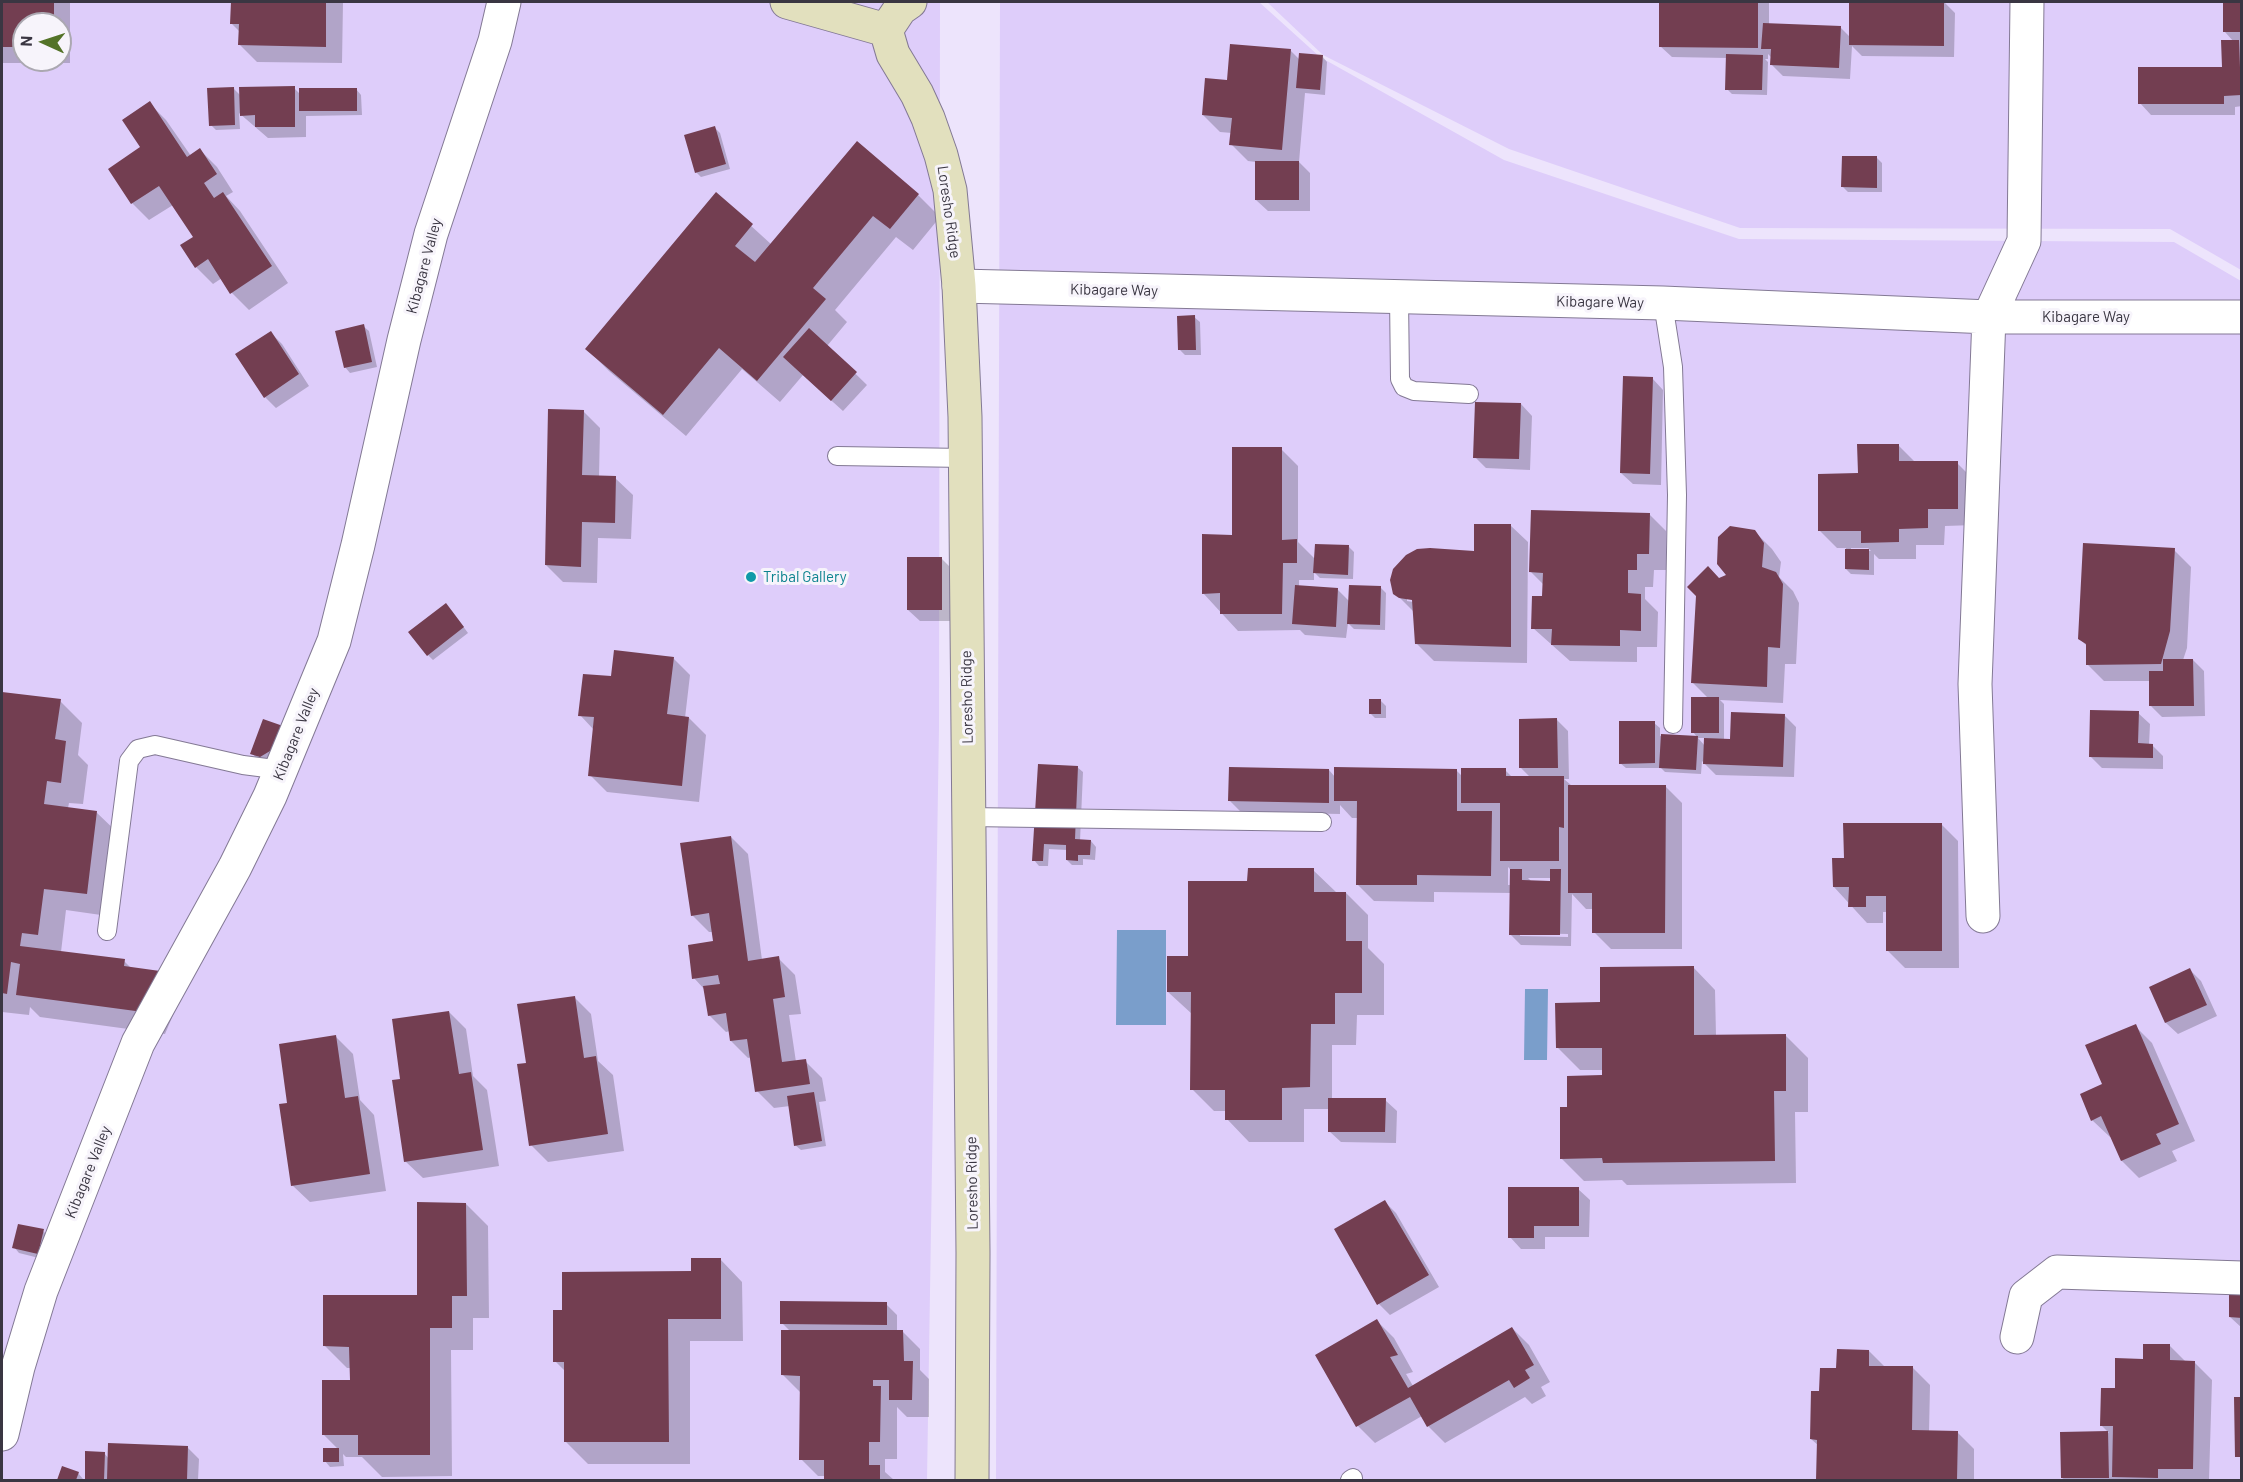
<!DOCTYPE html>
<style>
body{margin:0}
#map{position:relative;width:2243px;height:1482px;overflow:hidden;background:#ede4fc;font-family:Barlow,sans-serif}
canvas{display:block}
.frame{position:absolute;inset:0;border:3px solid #3a3642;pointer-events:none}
.north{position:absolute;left:12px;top:12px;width:60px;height:60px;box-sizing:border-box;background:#f7f4fb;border:2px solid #aba8b1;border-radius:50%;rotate:273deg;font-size:16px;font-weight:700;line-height:24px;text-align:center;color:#3a3642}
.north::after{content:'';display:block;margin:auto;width:21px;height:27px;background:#547328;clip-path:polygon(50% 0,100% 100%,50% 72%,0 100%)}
</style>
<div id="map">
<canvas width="2243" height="1482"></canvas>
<div class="frame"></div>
<div class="north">N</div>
</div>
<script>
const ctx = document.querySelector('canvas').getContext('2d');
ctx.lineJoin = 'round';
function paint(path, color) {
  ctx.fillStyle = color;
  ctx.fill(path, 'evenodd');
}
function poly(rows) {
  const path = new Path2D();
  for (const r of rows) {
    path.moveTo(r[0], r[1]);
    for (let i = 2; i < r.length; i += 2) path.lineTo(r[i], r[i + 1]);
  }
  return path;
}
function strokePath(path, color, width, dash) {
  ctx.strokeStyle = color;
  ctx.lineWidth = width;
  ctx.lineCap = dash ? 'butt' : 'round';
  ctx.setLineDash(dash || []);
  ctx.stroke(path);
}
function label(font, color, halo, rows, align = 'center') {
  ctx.font = font + ' Barlow,sans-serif';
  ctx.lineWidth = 6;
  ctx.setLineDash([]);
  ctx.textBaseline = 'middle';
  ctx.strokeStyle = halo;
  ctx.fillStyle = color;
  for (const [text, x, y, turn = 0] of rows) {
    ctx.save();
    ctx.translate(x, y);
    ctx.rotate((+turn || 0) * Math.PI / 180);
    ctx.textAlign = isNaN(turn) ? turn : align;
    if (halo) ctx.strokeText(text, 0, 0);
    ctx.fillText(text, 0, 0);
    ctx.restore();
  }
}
paint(poly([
 [2,2,940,2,939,727,927,1480,2,1480],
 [24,24,60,24,60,60,24,60],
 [1000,2,1259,2,1320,57,1504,160,1739,239,2174,242,2241,281,2241,1480,996,1480],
 [1267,2,2241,2,2241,270,2170,229,1740,228,1509,149,1323,55]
]), '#decdfa');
paint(poly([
 [1117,930,1166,930,1166,1025,1116,1025],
 [1525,989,1548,989,1547,1060,1524,1060]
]), '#7a9ecb');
paint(poly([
 [2,2,70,2,70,63,2,63],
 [24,24,60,24,60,60,24,60],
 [232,2,343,2,342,63,257,62,240,45,240,32,232,24],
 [1536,2,1555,2,1555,3,1538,3],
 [1661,2,1769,2,1769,25,1840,27,1850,37,1850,2,1944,2,1955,13,1954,57,1862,56,1852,46,1850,79,1783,76,1772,65,1772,58,1768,54,1768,59,1765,59,1768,62,1767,95,1732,94,1727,89,1727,58,1672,57,1660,46],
 [2225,2,2242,2,2242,43,2240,43,2242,45,2242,106,2235,107,2235,115,2151,115,2140,103,2224,68,2234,42,2225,32],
 [1290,50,1300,60,1322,56,1327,62,1325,95,1305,93,1299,162,1310,173,1310,211,1268,211,1256,200,1256,162,1248,161,1231,144,1232,133,1220,132,1203,115,1228,81],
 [233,88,241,96,294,88,300,94,356,89,361,95,362,115,306,116,306,137,268,138,239,113,240,129,216,130,211,125],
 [149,103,166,120,191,156,200,150,217,167,233,192,226,196,240,211,288,283,249,310,232,293,222,278,213,284,196,267,195,237,173,205,149,220,132,203,110,170,142,148],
 [714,127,720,133,730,169,701,177,696,172],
 [1877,158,1882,163,1882,192,1848,192,1843,187],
 [716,194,772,245,918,195,940,217,913,250,896,237,835,310,847,322,827,346,867,385,843,411,803,375,780,402,742,369,686,436,609,371,587,349],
 [1194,317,1200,322,1201,355,1185,355,1180,350],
 [363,326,369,331,377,367,350,373,345,367],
 [271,333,282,344,309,386,276,408,265,397],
 [1652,378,1663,390,1661,485,1633,484,1621,473],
 [1521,404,1532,416,1530,470,1486,468,1475,457],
 [583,411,600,428,599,477,615,478,633,495,631,539,598,538,597,583,563,582,546,565],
 [1898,445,1916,463,1957,463,1974,480,1974,525,1945,526,1944,545,1916,545,1916,559,1879,559,1874,554,1874,575,1851,574,1846,569,1846,548,1837,548,1820,531,1859,475],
 [1851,548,1868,548,1871,551,1851,550],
 [1281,449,1298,466,1298,542,1316,560,1349,547,1354,552,1353,579,1320,578,1314,572,1314,580,1299,580,1299,587,1338,590,1350,602,1381,588,1386,593,1385,630,1354,629,1348,623,1346,638,1305,635,1300,630,1238,631,1203,593],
 [1649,514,1666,531,1666,570,1654,570,1653,587,1645,587,1645,599,1658,612,1657,647,1637,647,1637,662,1570,661,1533,628,1544,597,1544,585,1531,572],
 [1510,525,1528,542,1527,663,1434,661,1417,644,1414,612,1395,593,1476,553],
 [1407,598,1420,600,1419,603,1407,601],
 [1754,531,1772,549,1781,562,1779,577,1793,591,1799,603,1796,664,1785,664,1783,703,1720,700,1724,704,1724,740,1731,740,1785,716,1796,727,1794,777,1716,775,1702,761,1701,774,1665,772,1661,768,1626,768,1620,763,1654,723,1660,728,1660,736,1698,738,1705,746,1706,738,1698,738,1693,732,1709,699,1693,683,1720,580,1729,576],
 [2174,550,2191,567,2187,648,2183,660,2193,660,2204,671,2205,716,2162,717,2151,706,2150,681,2104,681,2087,664,2087,646,2079,638],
 [942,559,953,570,953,621,920,621,908,610],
 [451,610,468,633,433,660,428,655],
 [673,658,690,675,685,718,689,718,706,735,699,802,607,792,590,775,594,730,580,715],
 [2,693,60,701,82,723,78,755,88,765,83,804,69,803,68,808,96,812,119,834,108,916,66,910,61,952,124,961,132,969,182,994,165,1034,40,1017,30,1007,29,1015,2,1012],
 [1380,700,1386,706,1386,718,1375,718,1370,713],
 [2138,713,2150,724,2149,745,2152,745,2163,756,2163,769,2102,768,2090,756],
 [1557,720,1568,731,1569,779,1564,779,1572,786,1665,786,1682,803,1682,949,1611,949,1594,932,1593,909,1586,909,1572,894,1571,946,1521,945,1510,934,1511,893,1434,892,1434,902,1374,901,1357,884,1358,818,1352,818,1340,805,1340,814,1241,812,1230,801,1329,770,1335,777,1456,770,1463,777,1505,770,1513,778,1531,778,1521,768],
 [1508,867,1511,870,1511,885,1508,885],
 [1528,878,1552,878,1552,882,1532,882],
 [1520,933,1568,934,1568,937,1520,936],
 [264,721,280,753,266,762,257,759,252,753],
 [1077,767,1083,772,1080,841,1091,841,1096,847,1095,860,1083,859,1083,865,1072,865,1067,860,1067,850,1049,849,1048,866,1039,866,1034,860],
 [1941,824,1958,841,1959,968,1905,968,1888,951,1888,912,1883,912,1883,923,1867,923,1834,887,1846,860],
 [731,837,748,854,762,960,778,958,795,975,801,1014,789,1015,796,1062,805,1061,822,1078,826,1101,819,1102,826,1146,801,1150,795,1145,790,1106,774,1108,757,1091,752,1057,748,1058,731,1041,730,1031,726,1032,709,1015,705,990,694,978,715,942,713,932,709,932,692,915],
 [1313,870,1336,892,1346,893,1368,915,1368,948,1384,964,1384,1015,1357,1015,1356,1045,1332,1045,1332,1099,1385,1100,1397,1111,1396,1143,1341,1142,1329,1131,1329,1109,1304,1109,1304,1142,1249,1142,1227,1119,1227,1111,1214,1111,1192,1089,1192,1014,1168,992,1189,958,1249,882],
 [1693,967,1715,990,1716,1036,1785,1035,1808,1058,1808,1112,1795,1112,1796,1183,1627,1185,1622,1180,1584,1181,1562,1159,1569,1108,1603,1077,1603,1070,1580,1070,1558,1048,1602,1004],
 [2190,970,2201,981,2217,1016,2178,1034,2166,1023,2151,988],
 [574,997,591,1014,598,1061,613,1075,624,1151,548,1162,531,1145,528,1064],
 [449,1012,466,1029,473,1076,487,1090,499,1166,423,1178,405,1161,402,1080],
 [2135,1026,2152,1043,2195,1141,2172,1151,2177,1161,2139,1178,2122,1161,2112,1136,2110,1137,2092,1120,2104,1085],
 [336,1037,353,1054,360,1100,374,1115,386,1191,310,1202,292,1185,289,1104],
 [1578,1189,1590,1200,1589,1237,1545,1237,1545,1249,1521,1249,1510,1237],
 [1385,1202,1396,1213,1439,1287,1390,1315,1379,1304],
 [466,1204,488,1226,489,1318,473,1318,473,1350,451,1350,452,1476,382,1477,362,1457,346,1457,343,1454,344,1466,330,1467,325,1461,338,1449,324,1435,351,1381,351,1368,347,1368,325,1346,418,1297],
 [43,1231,48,1236,43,1259,19,1253,14,1247],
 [720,1259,742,1282,743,1341,690,1341,690,1464,588,1464,566,1442,566,1372,555,1361,563,1312,693,1273],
 [2242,1288,2242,1328,2230,1317],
 [886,1304,897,1315,897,1332,903,1332,920,1349,920,1370,929,1379,929,1417,907,1417,897,1407,897,1459,885,1459,885,1472,894,1480,826,1480,826,1476,818,1476,801,1459,800,1392,783,1375,790,1331,782,1323],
 [1377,1321,1394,1338,1413,1372,1406,1374,1413,1386,1512,1328,1529,1345,1550,1382,1541,1387,1546,1396,1532,1404,1525,1397,1445,1443,1428,1426,1422,1416,1375,1443,1358,1426,1317,1355],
 [2170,1346,2186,1362,2195,1363,2212,1380,2209,1480,2065,1480,2062,1478,2062,1433,2109,1433,2101,1425,2116,1390,2144,1361],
 [1869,1351,1885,1367,1913,1368,1930,1385,1929,1432,1957,1432,1974,1449,1974,1480,1818,1480,1819,1446,1811,1439,1821,1392,1838,1370],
 [188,1448,199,1459,198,1480,87,1480,86,1453,104,1453,109,1459],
 [78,1473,83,1479,83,1480,59,1480]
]), '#0003');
paint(poly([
 [2,2,54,2,54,24,24,24,24,47,2,47],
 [231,2,326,2,326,47,238,45,239,24,230,24],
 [1659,2,1758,2,1758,48,1659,47],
 [1849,2,1944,2,1944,46,1849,45],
 [2223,2,2242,2,2242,32,2223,32],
 [1763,23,1841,26,1839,68,1770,65,1771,49,1761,49],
 [2221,40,2239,40,2241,95,2224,96,2224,104,2138,104,2138,67,2222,67],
 [1230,44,1291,49,1282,150,1229,145,1232,118,1202,115,1205,78,1227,80],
 [1299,53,1323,55,1320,90,1296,88],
 [1726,54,1763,55,1762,90,1725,90],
 [295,86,295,127,255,127,255,115,240,116,239,87],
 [234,87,235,125,209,126,207,88],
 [299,88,357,88,357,111,299,111],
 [150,101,187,157,200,148,217,174,204,183,214,198,223,192,272,266,230,294,208,259,195,268,180,245,193,237,159,186,131,204,108,169,140,147,122,120],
 [715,126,726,164,695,173,684,135],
 [857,141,919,194,890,229,873,216,813,288,826,299,757,381,719,348,663,415,585,349,716,192,753,224,735,246,755,262],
 [1842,156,1877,156,1877,188,1841,187],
 [1255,161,1299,161,1299,200,1255,200],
 [1195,315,1196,350,1178,350,1177,316],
 [364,324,372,362,344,368,335,331],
 [809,328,857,372,831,401,783,357],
 [271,331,299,374,264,398,235,354],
 [1623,376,1653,377,1650,474,1620,473],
 [1475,402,1521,403,1519,459,1473,458],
 [548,409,584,410,582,475,616,476,615,523,582,522,581,567,545,565],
 [1857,444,1899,444,1899,461,1958,461,1958,509,1928,509,1928,528,1899,529,1899,542,1861,543,1861,531,1818,531,1818,474,1858,473],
 [1232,447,1282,447,1282,540,1297,539,1297,563,1283,563,1282,614,1220,614,1220,593,1202,594,1202,534,1232,535],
 [1531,510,1650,513,1649,554,1637,554,1637,570,1628,570,1628,593,1641,594,1641,631,1620,630,1620,646,1551,645,1552,629,1531,629,1532,596,1542,596,1543,573,1529,572],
 [1474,524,1511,524,1511,647,1415,644,1412,600,1399,598,1393,594,1390,580,1393,569,1406,555,1417,549,1430,548,1474,551],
 [1730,526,1755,530,1764,543,1762,567,1776,572,1783,584,1780,648,1768,647,1767,687,1691,683,1696,596,1687,587,1708,566,1719,578,1726,575,1717,564,1718,537],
 [2083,543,2175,548,2170,631,2161,664,2086,665,2086,644,2078,639],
 [1315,544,1349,545,1348,575,1313,573],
 [1845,549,1869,549,1869,570,1845,569],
 [907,557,942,557,942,610,907,610],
 [1295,585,1338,588,1336,627,1292,624],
 [1349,585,1381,586,1380,625,1347,624],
 [446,603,464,627,427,656,408,632],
 [614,650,674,657,667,714,689,717,682,786,588,776,594,717,578,716,583,674,611,676],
 [2163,659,2193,659,2194,706,2149,706,2149,671,2163,671],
 [2,692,61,699,55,739,66,741,61,783,47,781,44,804,97,811,87,894,44,889,38,935,22,933,20,946,125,959,124,966,160,971,143,1012,16,995,20,964,11,962,7,994,2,993],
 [1691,697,1719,697,1719,733,1691,733],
 [1369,699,1381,699,1381,714,1369,714],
 [2090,710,2139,711,2138,743,2153,744,2153,758,2089,757],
 [1731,712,1785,714,1783,767,1703,764,1704,738,1730,739],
 [1557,718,1558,768,1519,768,1519,719],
 [263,719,283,726,275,748,260,757,250,754],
 [1619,721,1655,721,1655,763,1619,764],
 [1661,734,1698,736,1696,770,1659,768],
 [1038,764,1078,766,1075,839,1091,840,1090,855,1078,855,1078,861,1066,860,1066,845,1044,844,1043,861,1032,861],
 [1229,767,1329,769,1329,803,1228,801],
 [1334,767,1457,769,1457,811,1492,811,1491,876,1417,875,1417,885,1356,885,1357,801,1334,801],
 [1461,768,1506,768,1506,776,1564,776,1564,828,1559,827,1559,861,1500,861,1500,803,1461,803],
 [1568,785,1666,785,1665,933,1592,933,1592,893,1568,893],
 [1843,823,1942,823,1942,951,1886,951,1886,896,1866,896,1866,907,1848,907,1849,887,1833,887,1832,858,1844,858],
 [731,836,748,961,779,956,785,997,773,999,782,1062,806,1059,810,1084,755,1092,747,1039,730,1041,726,1013,708,1016,703,986,720,984,718,975,692,979,688,945,713,941,709,913,691,916,680,843],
 [1248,868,1314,868,1314,892,1346,892,1346,941,1362,941,1362,993,1335,993,1335,1024,1311,1024,1310,1087,1282,1088,1282,1120,1225,1120,1225,1090,1190,1090,1191,992,1167,992,1167,956,1188,956,1188,881,1247,881],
 [1510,869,1522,869,1522,880,1550,881,1550,869,1561,869,1560,935,1509,935],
 [1694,966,1694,1035,1786,1034,1786,1091,1774,1091,1775,1161,1603,1163,1602,1158,1560,1159,1560,1107,1567,1107,1567,1076,1602,1075,1602,1048,1556,1048,1555,1003,1600,1002,1600,967],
 [2190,968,2207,1005,2165,1023,2149,987],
 [575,996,584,1058,596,1056,608,1134,529,1146,517,1064,526,1063,517,1004],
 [449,1011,459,1074,471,1072,483,1150,404,1162,392,1080,400,1079,392,1019],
 [2136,1024,2179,1124,2156,1134,2161,1144,2121,1161,2101,1116,2091,1121,2080,1094,2102,1084,2085,1045],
 [336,1035,345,1098,358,1096,370,1174,291,1186,279,1104,287,1103,279,1044],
 [814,1092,822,1141,794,1146,787,1096],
 [1328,1098,1386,1098,1385,1132,1328,1132],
 [1508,1187,1579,1187,1579,1226,1534,1226,1534,1238,1508,1238],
 [1385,1200,1429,1275,1377,1305,1334,1229],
 [417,1202,466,1203,467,1296,452,1296,452,1328,430,1328,430,1455,358,1455,358,1435,322,1435,322,1380,350,1380,349,1347,323,1346,323,1295,417,1295],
 [18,1224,44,1229,38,1254,12,1248],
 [691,1258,721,1258,721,1319,668,1319,669,1442,564,1442,564,1362,553,1362,553,1310,562,1310,562,1272,691,1271],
 [2229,1286,2242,1286,2242,1318,2229,1317],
 [780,1301,887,1302,887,1325,780,1324],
 [1377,1319,1398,1355,1390,1357,1408,1388,1512,1327,1534,1365,1525,1370,1530,1378,1514,1388,1509,1380,1427,1427,1410,1397,1356,1427,1315,1355],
 [781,1330,903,1330,904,1361,913,1361,912,1400,889,1400,889,1380,873,1380,873,1386,881,1386,880,1442,869,1442,869,1465,880,1465,880,1480,824,1480,824,1460,799,1460,800,1376,781,1375],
 [2143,1344,2170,1344,2170,1360,2195,1361,2193,1469,2158,1469,2158,1478,2112,1477,2113,1426,2100,1426,2101,1388,2115,1388,2115,1358,2143,1359],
 [1837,1349,1869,1350,1869,1366,1913,1366,1912,1430,1958,1431,1957,1480,1816,1480,1817,1440,1810,1439,1811,1391,1819,1391,1820,1368,1836,1368],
 [2234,1397,2242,1397,2242,1457,2235,1457],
 [2108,1431,2109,1478,2061,1478,2060,1432],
 [108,1443,188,1446,187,1480,107,1480],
 [323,1448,339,1448,339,1462,323,1462],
 [85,1451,105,1452,104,1480,85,1480],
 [62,1466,79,1472,76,1480,57,1480]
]), '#733e51');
const lane = poly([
 [1399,297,1400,379,1404,387,1414,391,1469,394],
 [1663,303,1673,367,1677,495,1673,724],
 [837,456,965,458],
 [968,817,1322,822],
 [107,931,129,761,138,749,155,745,243,765,282,770],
 [1350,1480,1353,1478]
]);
const street = poly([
 [959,286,1663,303,1989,317,2242,317],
 [1983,916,1975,684,1989,317,2024,241,2027,2],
 [2017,1337,2026,1296,2057,1272,2242,1278],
 [2,1434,18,1367,41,1291,138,1043,235,867,270,796,334,641,358,545,404,340,431,234,495,41,504,2]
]);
const secondary = poly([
 [787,2,886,30],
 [886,30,893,54,917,94,928,118,941,155,950,190,959,286,965,417,973,1253,972,1480],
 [886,30,900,9,910,2]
]);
strokePath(lane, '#837994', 20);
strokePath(street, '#837994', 35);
strokePath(secondary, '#837994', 35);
strokePath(lane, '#fff', 18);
strokePath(street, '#fff', 33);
strokePath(secondary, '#e2e0be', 33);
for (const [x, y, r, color] of [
 [751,577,6,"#0f9aa8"]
]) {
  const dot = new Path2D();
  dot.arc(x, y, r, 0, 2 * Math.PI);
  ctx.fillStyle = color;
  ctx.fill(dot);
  strokePath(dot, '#f7f4fb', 2);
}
label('15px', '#3a3642', '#f7f4fb', [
 ["Loresho Ridge",949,212,82],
 ["Kibagare Valley",424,266,-75],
 ["Kibagare Way",1114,290,1],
 ["Kibagare Way",1600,302,1],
 ["Kibagare Way",2086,317],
 ["Loresho Ridge",967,697,-91],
 ["Kibagare Valley",296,734,-68],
 ["Kibagare Valley",88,1172,-68],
 ["Loresho Ridge",972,1183,-91]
]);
label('15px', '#0d838f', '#f7f4fb', [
 ["Tribal Gallery",763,577]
], 'left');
</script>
